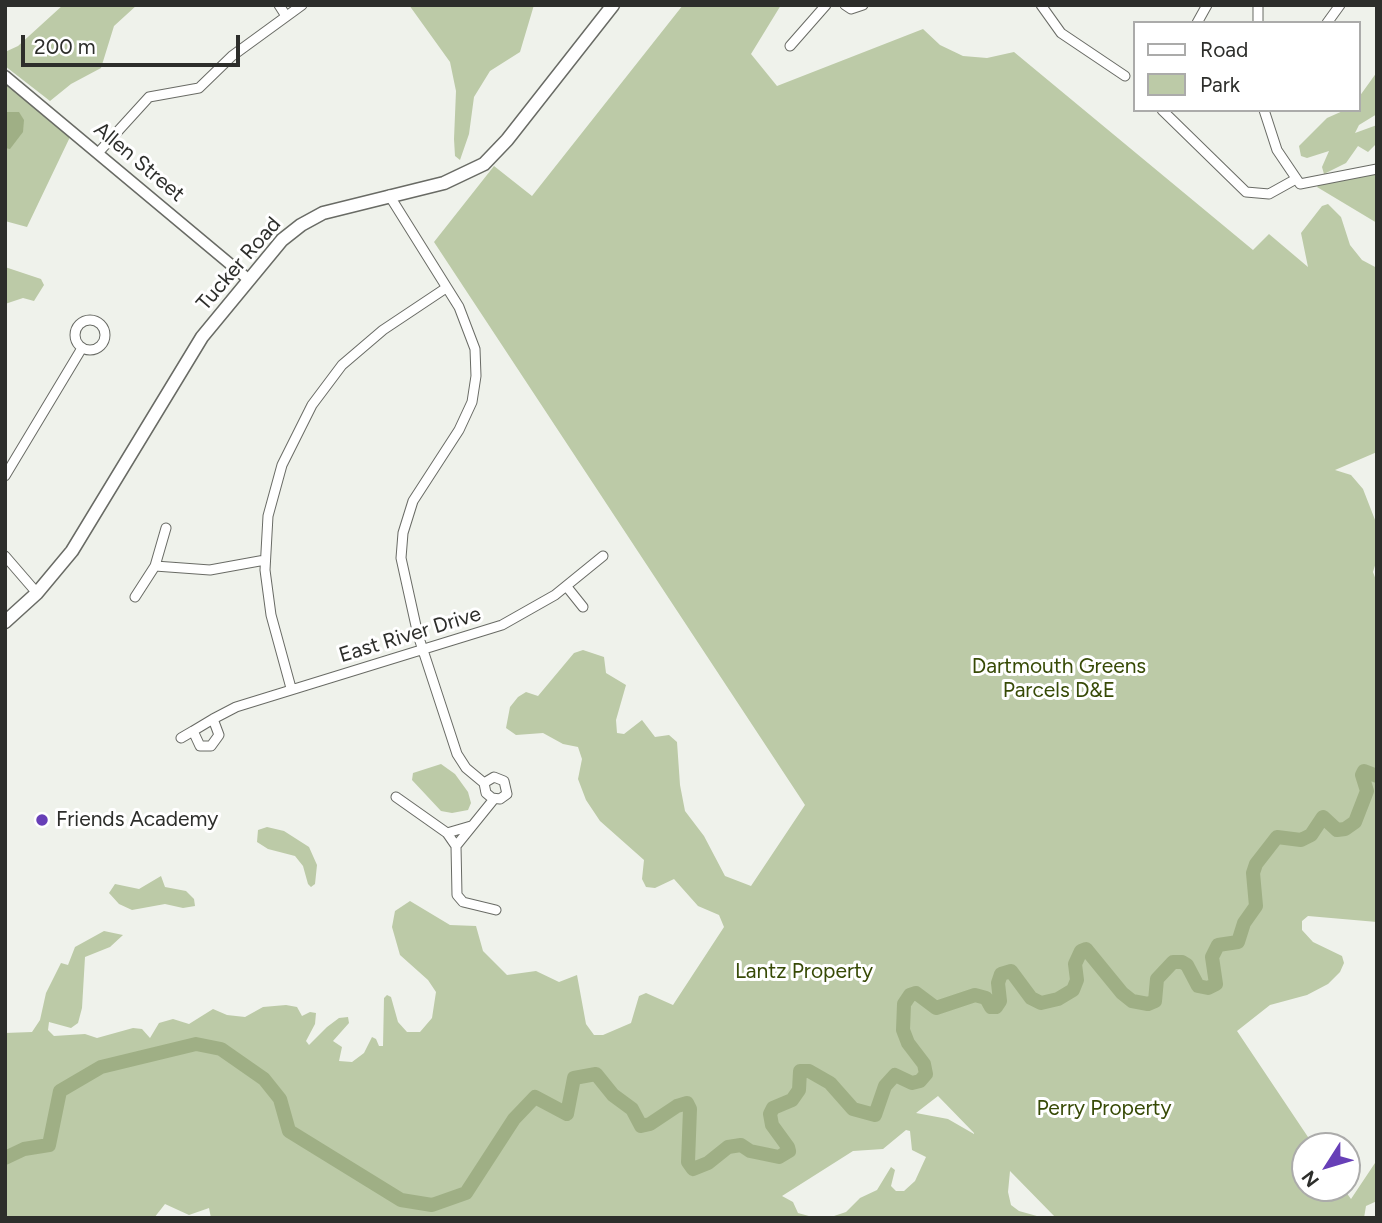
<!DOCTYPE html>
<style>
body{margin:0}
#map{position:relative;width:1382px;height:1223px;overflow:hidden;background:#eff2eb;font-family:Figtree,sans-serif}
canvas{display:block}
.frame{position:absolute;inset:0;border:7px solid #2d2e2b;pointer-events:none}
.legend{position:absolute;left:1133px;top:21px;width:228px;height:91px;box-sizing:border-box;background:#fff;border:2px solid #ababaa;margin:0;padding:9px 12px;list-style:none;font-size:21px;color:#2d2e2b}
.legend li{display:flex;align-items:center;gap:14px;height:35px}
.legend b{width:35px;border:2px solid #ababaa}
.north{position:absolute;left:1291px;top:1132px;width:70px;height:70px;box-sizing:border-box;background:#fff;border:2px solid #ababaa;border-radius:50%;rotate:233deg;font-size:19px;font-weight:700;line-height:28px;text-align:center;color:#2d2e2b}
.north::after{content:'';display:block;margin:auto;width:24px;height:32px;background:#673fb7;clip-path:polygon(50% 0,100% 100%,50% 72%,0 100%)}
.scale{position:absolute;left:21px;top:35px;width:219px;height:32px;box-sizing:border-box;border:4px solid #2d2e2b;border-top:0;padding-left:9px;font-size:21px;line-height:24px;white-space:nowrap;color:#2d2e2b;-webkit-text-stroke:5px #fff;paint-order:stroke}
</style>
<div id="map">
<canvas width="1382" height="1223"></canvas>
<div class="frame"></div>
<ul class="legend">
<li><b style="height:9px;background:#fff"></b>Road</li>
<li><b style="height:19px;background:#bccaa7"></b>Park</li>
</ul>
<div class="north">N</div>
<div class="scale">200 m</div>
</div>
<script>
const ctx = document.querySelector('canvas').getContext('2d');
ctx.lineJoin = 'round';
function paint(path, color) {
  ctx.fillStyle = color;
  ctx.fill(path, 'evenodd');
}
function poly(rows) {
  const path = new Path2D();
  for (const r of rows) {
    if (r.length === 3) {
      path.moveTo(r[0] + r[2], r[1]);
      path.arc(r[0], r[1], r[2], 0, 2 * Math.PI);
      continue;
    }
    path.moveTo(r[0], r[1]);
    for (let i = 2; i < r.length; i += 2) path.lineTo(r[i], r[i + 1]);
  }
  return path;
}
function strokePath(path, color, width, dash) {
  ctx.strokeStyle = color;
  ctx.lineWidth = width;
  ctx.lineCap = dash ? 'butt' : 'round';
  ctx.setLineDash(dash || []);
  ctx.stroke(path);
}
function label(font, color, halo, rows, align = 'center') {
  ctx.font = font + ' Figtree,sans-serif';
  ctx.lineWidth = 6;
  ctx.setLineDash([]);
  ctx.textBaseline = 'middle';
  ctx.strokeStyle = halo;
  ctx.fillStyle = color;
  for (const [text, x, y, turn = 0] of rows) {
    ctx.save();
    ctx.translate(x, y);
    ctx.rotate((+turn || 0) * Math.PI / 180);
    ctx.textAlign = isNaN(turn) ? turn : align;
    if (halo) ctx.strokeText(text, 0, 0);
    ctx.fillText(text, 0, 0);
    ctx.restore();
  }
}
paint(poly([
 [63,5,137,5,114,26,101,68,71,84,50,101,5,66,5,52,18,46],
 [409,5,534,5,520,52,490,71,474,97,469,134,460,160,455,156,454,139,456,91,450,62],
 [683,5,781,5,751,54,777,86,923,29,940,45,963,56,987,58,1014,52,1253,250,1269,234,1308,267,1301,233,1322,206,1328,204,1341,217,1350,245,1362,260,1377,268,1377,452,1335,470,1351,475,1363,489,1377,525,1377,559,1373,572,1377,583,1377,922,1308,916,1302,921,1302,930,1313,942,1342,956,1344,963,1340,972,1328,984,1307,995,1270,1005,1237,1031,1314,1146,1305,1146,1305,1188,1343,1188,1351,1199,1377,1160,1377,1201,1366,1206,1364,1218,1056,1218,1010,1171,1008,1192,1011,1205,1019,1211,1044,1218,828,1218,846,1212,860,1198,877,1190,891,1167,895,1170,891,1186,896,1191,904,1191,915,1181,926,1157,912,1150,910,1131,906,1130,883,1149,853,1151,782,1196,793,1202,798,1213,816,1218,211,1218,209,1208,189,1215,165,1204,154,1218,5,1218,5,1033,32,1032,40,1020,46,993,61,963,68,965,75,947,104,931,123,935,110,947,85,957,82,1008,78,1023,71,1028,49,1022,48,1030,54,1036,85,1034,97,1038,133,1028,142,1029,150,1038,159,1023,173,1019,189,1024,213,1009,227,1015,245,1017,263,1007,286,1005,297,1007,302,1016,310,1012,316,1013,315,1024,306,1041,309,1045,327,1027,339,1018,348,1017,349,1023,333,1041,342,1047,339,1061,352,1062,364,1053,372,1037,376,1039,379,1046,383,1046,384,998,387,995,391,997,398,1022,407,1032,420,1032,432,1018,436,992,428,980,400,955,392,927,395,911,410,901,450,925,476,926,483,951,507,975,536,971,559,982,577,975,586,1024,594,1035,603,1035,631,1023,639,996,646,993,673,1005,724,927,719,915,698,906,674,879,655,888,646,887,642,879,644,860,600,821,586,800,578,779,582,759,578,747,563,744,543,733,516,735,506,728,510,707,518,697,526,692,538,696,574,653,583,650,604,657,606,673,626,685,616,720,617,733,624,734,642,720,655,737,669,735,677,742,680,785,685,811,704,836,725,876,751,886,805,805,434,242,494,166,532,196],
 [938,1096,974,1133,974,1134,948,1119,916,1113],
 [1377,72,1377,114,1359,125,1355,133,1377,125,1377,143,1368,152,1358,146,1346,163,1324,174,1322,167,1329,151,1307,158,1301,156,1299,146,1327,118,1345,110,1359,110,1359,97],
 [5,83,70,137,27,227,5,221],
 [1377,171,1377,223,1317,187,1321,182],
 [5,267,41,279,44,285,34,301,23,298,5,304],
 [441,764,455,774,468,792,471,803,468,810,452,813,441,811,412,780,413,773],
 [267,827,284,831,309,847,317,865,315,884,311,887,308,884,303,866,295,856,268,849,257,842,258,830],
 [161,876,165,887,186,891,194,899,195,906,183,908,165,904,132,910,119,904,109,893,115,884,139,889]
]), '#bccaa7');
paint(poly([
 [5,112,19,112,24,120,23,132,10,149,5,148]
]), '#9faf85');
strokePath(poly([
 [5,1158,24,1149,49,1145,60,1091,101,1067,196,1044,221,1049,264,1079,280,1099,289,1131,401,1200,432,1205,466,1193,514,1119,535,1097,567,1114,574,1078,596,1074,613,1095,632,1109,641,1126,650,1124,677,1106,687,1103,690,1109,688,1162,693,1169,708,1163,728,1147,741,1145,750,1151,779,1157,789,1151,788,1147,772,1125,770,1114,773,1108,792,1100,799,1090,800,1071,809,1071,830,1083,853,1109,875,1115,885,1086,895,1075,912,1083,920,1081,926,1074,924,1064,908,1043,903,1030,904,1004,910,995,916,993,936,1008,975,995,986,998,991,1007,996,1007,1000,1001,998,983,1001,974,1011,971,1031,998,1041,1003,1058,999,1073,990,1077,980,1075,964,1081,951,1086,949,1122,993,1132,1001,1148,1004,1155,1001,1157,979,1173,962,1182,962,1187,965,1198,986,1208,988,1216,984,1212,957,1218,945,1238,942,1244,923,1256,906,1253,873,1256,864,1277,837,1301,840,1311,835,1323,817,1337,830,1345,829,1355,822,1367,791,1362,775,1364,771,1377,776]
]), '#9faf85', 14);
const minor = poly([
 [279,5,286,16],
 [845,5,851,9,863,5],
 [1041,5,1061,33,1125,76],
 [1258,5,1258,23],
 [1197,23,1207,5],
 [1327,23,1340,5],
 [790,46,826,5],
 [1162,110,1246,192,1269,194,1296,179],
 [1264,110,1277,150,1300,184,1377,169],
 [98,153,149,97,199,88,232,56,302,5],
 [389,195,459,307,475,349,476,376,472,402,459,430,413,501,403,533,401,558,418,635,457,754,466,768,484,783,494,777,504,781,507,794,500,799,492,798,486,793,484,783],
 [90,335,15],
 [5,476,82,348],
 [166,528,155,566,210,570,265,560],
 [5,556,37,593],
 [567,587,583,607],
 [135,597,155,566],
 [291,688,271,615,265,570,268,516,282,465,312,405,342,365,383,330,446,288],
 [193,731,213,719],
 [181,738,193,731,200,746,211,746,219,735,213,719,236,707,502,625,555,595,603,556],
 [396,797,447,833],
 [471,826,447,833,456,846,494,799],
 [456,846,457,895,463,902,496,910]
]);
const tertiary = poly([
 [5,76,248,279]
]);
const secondary = poly([
 [5,622,37,593,72,551,202,337,282,240,301,225,323,213,444,183,484,164,507,140,613,5]
]);
strokePath(minor, '#696b65', 11);
strokePath(tertiary, '#696b65', 13);
strokePath(secondary, '#696b65', 15);
strokePath(minor, '#fff', 9);
strokePath(tertiary, '#fff', 10);
strokePath(secondary, '#fff', 12);
for (const [x, y, r, color] of [
 [42,820,7,"#673fb7"]
]) {
  const dot = new Path2D();
  dot.arc(x, y, r, 0, 2 * Math.PI);
  ctx.fillStyle = color;
  ctx.fill(dot);
  strokePath(dot, '#fff', 2.5);
}
label('21px', '#2d2e2b', '#fff', [
 ["Allen Street",139,162,40],
 ["Tucker Road",239,264,-49],
 ["East River Drive",410,635,-17]
]);
label('21px', '#374a06', '#fff', [
 ["Dartmouth Greens",1059,667],
 ["Parcels D&E",1059,691],
 ["Lantz Property",804,972],
 ["Perry Property",1104,1109]
]);
label('21px', '#2d2e2b', '#fff', [
 ["Friends Academy",56,820]
], 'left');
</script>
